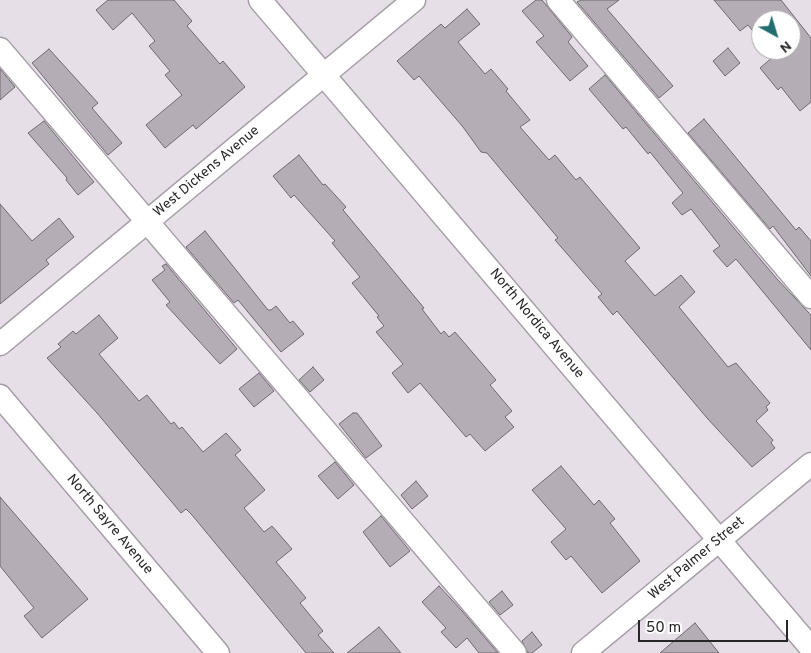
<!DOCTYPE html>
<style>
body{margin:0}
#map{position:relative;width:811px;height:653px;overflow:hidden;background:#e7dfe8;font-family:Overpass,sans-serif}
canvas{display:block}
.north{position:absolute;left:751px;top:10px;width:50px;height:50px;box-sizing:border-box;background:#fff;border:1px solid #a9a8a9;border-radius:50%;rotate:141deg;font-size:14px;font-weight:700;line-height:20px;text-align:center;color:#292629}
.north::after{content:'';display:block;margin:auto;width:18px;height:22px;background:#226d70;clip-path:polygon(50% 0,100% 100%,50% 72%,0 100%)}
.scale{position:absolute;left:638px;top:620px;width:150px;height:22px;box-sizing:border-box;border:2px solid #292629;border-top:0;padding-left:6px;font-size:15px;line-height:18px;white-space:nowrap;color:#292629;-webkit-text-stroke:4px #fff;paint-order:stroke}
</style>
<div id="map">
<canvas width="811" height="653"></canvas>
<div class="north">N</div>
<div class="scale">50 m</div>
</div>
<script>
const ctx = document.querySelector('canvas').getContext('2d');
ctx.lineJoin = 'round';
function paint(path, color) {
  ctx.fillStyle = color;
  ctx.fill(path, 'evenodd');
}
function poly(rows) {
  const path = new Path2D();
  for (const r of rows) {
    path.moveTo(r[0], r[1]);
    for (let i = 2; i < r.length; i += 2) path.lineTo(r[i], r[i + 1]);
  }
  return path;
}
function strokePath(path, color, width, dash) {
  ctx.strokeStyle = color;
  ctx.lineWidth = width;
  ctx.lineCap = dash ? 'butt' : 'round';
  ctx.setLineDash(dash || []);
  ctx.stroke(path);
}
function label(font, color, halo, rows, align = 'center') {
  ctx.font = font + ' Overpass,sans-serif';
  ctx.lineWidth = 5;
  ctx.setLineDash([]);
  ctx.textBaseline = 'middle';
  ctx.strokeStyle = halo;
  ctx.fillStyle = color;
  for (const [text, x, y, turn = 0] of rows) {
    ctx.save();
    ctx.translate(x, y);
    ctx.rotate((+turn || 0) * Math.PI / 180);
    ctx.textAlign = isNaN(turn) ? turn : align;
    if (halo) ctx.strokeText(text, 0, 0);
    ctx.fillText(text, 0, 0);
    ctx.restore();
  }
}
const building = poly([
 [108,0,174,0,192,21,187,26,220,64,223,61,245,87,196,129,193,125,165,148,146,125,182,95,165,75,170,71,149,46,155,41,132,13,113,30,96,10,108,0],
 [536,0,542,0,572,37,568,42,588,66,570,81,536,42,544,36,522,11,536,0],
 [581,0,619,0,607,9,673,86,659,98,577,2,581,0],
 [714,0,781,0,811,38,811,102,800,111,781,87,778,90,760,68,781,50,791,50,791,20,761,20,761,41,748,25,740,31,714,0],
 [467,9,480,24,458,42,485,74,491,69,508,89,506,91,530,120,520,127,549,160,555,155,576,180,580,177,640,248,625,261,655,296,681,275,695,292,679,307,728,367,736,363,770,403,766,407,768,410,756,421,773,440,771,443,775,448,752,467,707,418,617,311,613,315,598,297,602,294,555,240,558,238,487,153,481,152,463,127,419,76,414,80,397,61,441,24,445,28,467,9],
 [728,48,740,63,725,76,713,61,728,48],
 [49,49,98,103,92,108,122,143,108,155,32,63,49,49],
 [0,69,15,87,0,100,0,69],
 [605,75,777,279,811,315,811,350,736,259,727,267,713,251,720,246,691,209,682,215,672,203,683,193,650,152,648,154,626,127,623,129,589,89,605,75],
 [704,119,796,230,799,227,811,241,811,276,773,226,770,229,688,133,704,119],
 [44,121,94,182,78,195,66,180,67,178,28,133,44,121],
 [299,155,323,185,325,184,346,207,343,210,424,308,422,309,441,334,444,331,449,337,455,332,496,380,490,385,512,411,505,417,514,427,485,451,470,434,466,437,420,383,408,393,392,373,403,364,376,332,384,326,377,317,379,316,352,283,360,277,332,243,335,241,294,195,291,198,273,176,299,155],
 [0,204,32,241,59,218,74,237,46,260,49,264,0,304,0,204],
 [205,231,268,310,271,310,276,306,290,323,293,321,304,334,281,352,238,300,234,303,186,247,205,231],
 [166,264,237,349,220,364,166,305,170,302,152,280,165,270,162,266,166,264],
 [99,315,118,338,99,354,139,401,147,395,171,424,174,422,179,429,182,427,203,452,226,433,241,450,235,455,265,490,244,508,264,532,272,526,292,549,276,562,306,598,300,603,323,631,318,635,334,653,306,653,192,515,186,509,181,513,97,413,47,358,61,347,58,344,73,331,76,334,99,315],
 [313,367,324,380,310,392,299,380,313,367],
 [259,373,274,391,254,407,239,389,259,373],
 [353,413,357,413,382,446,366,458,339,424,353,413],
 [335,462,354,485,338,499,318,476,335,462],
 [561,466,594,505,599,500,615,519,610,523,640,561,602,593,571,556,566,560,551,542,566,529,532,490,561,466],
 [416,481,428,496,412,509,401,495,416,481],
 [0,497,88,599,42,638,24,616,34,608,0,566,0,497],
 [381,516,410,551,390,567,363,532,381,516],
 [439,586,462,611,498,653,479,653,467,638,456,648,441,632,446,628,422,602,439,586],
 [502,591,513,605,500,615,489,602,502,591],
 [695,623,719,653,660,653,695,623],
 [379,627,401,653,347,653,379,627],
 [532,632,542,645,532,653,528,653,522,641,532,632]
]);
paint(building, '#b5adb5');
strokePath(building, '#706970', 1);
const minor = poly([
 [260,0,811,648],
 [558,0,811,297],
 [0,49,515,653],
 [0,344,414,0],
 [0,396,218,653],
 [583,653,811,464]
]);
strokePath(minor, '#a69ea6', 25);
strokePath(minor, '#fff', 22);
label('14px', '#292629', '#fff', [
 ["West Dickens Avenue",207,172,-40],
 ["North Nordica Avenue",536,324,50],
 ["North Sayre Avenue",109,525,50],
 ["West Palmer Street",697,559,-40]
]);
</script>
